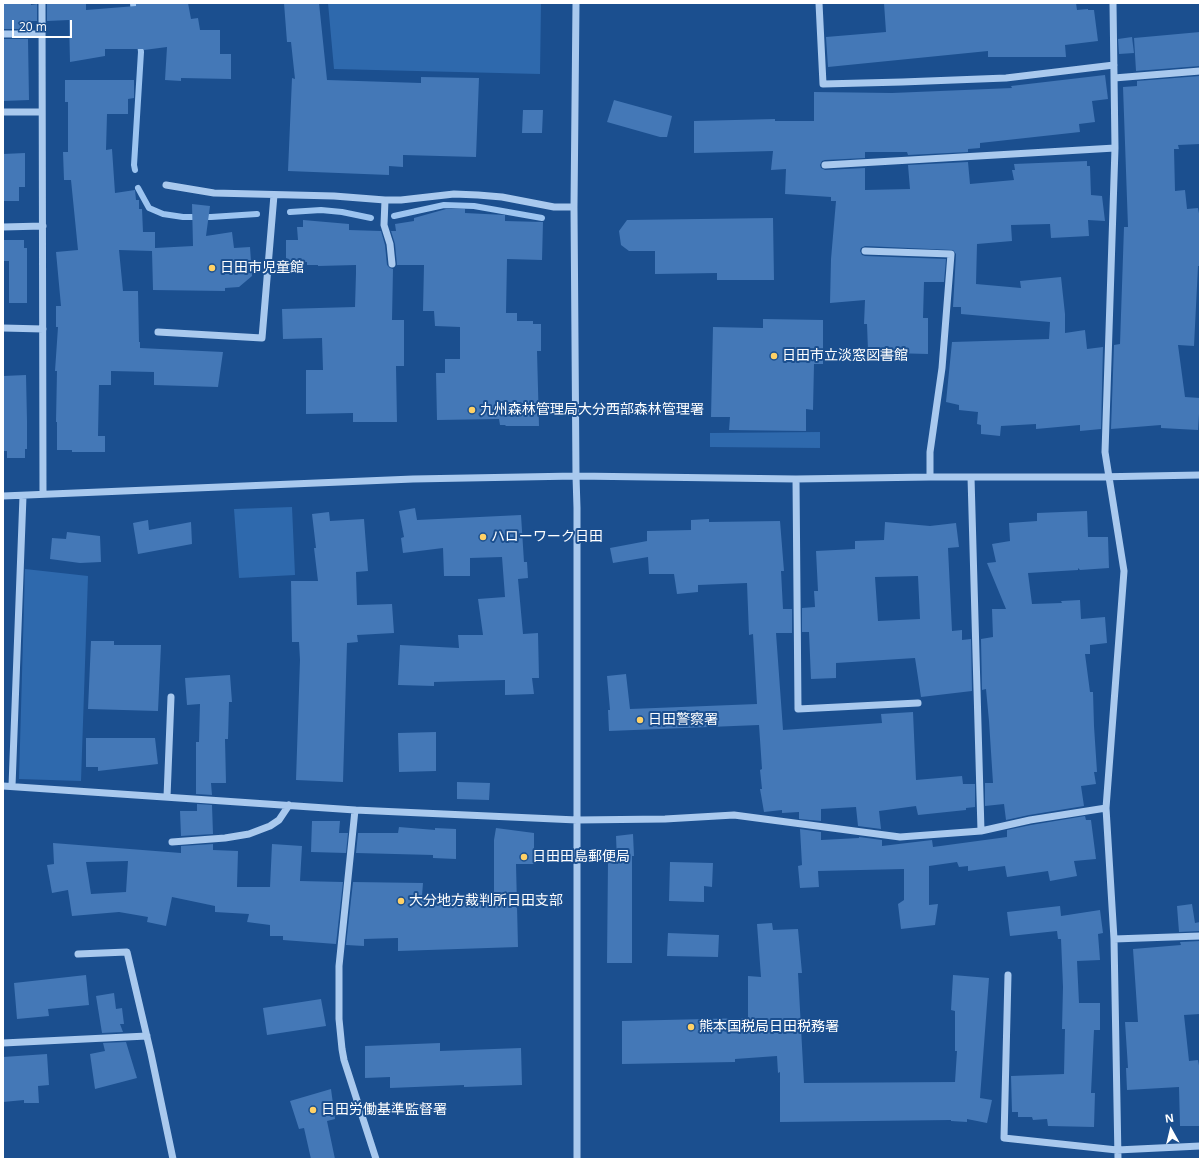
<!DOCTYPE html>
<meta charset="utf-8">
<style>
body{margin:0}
#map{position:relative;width:1203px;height:1162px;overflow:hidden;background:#1b4f8f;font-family:"Open Sans",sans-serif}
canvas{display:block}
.frame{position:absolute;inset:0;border:4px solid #fff;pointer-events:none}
.north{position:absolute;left:1151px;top:1110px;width:40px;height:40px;-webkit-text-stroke:3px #1b4f8f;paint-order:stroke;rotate:352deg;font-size:11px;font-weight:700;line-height:16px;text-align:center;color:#fff}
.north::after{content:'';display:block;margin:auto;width:14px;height:18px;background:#fff;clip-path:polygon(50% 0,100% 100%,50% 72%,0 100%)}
.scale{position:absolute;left:12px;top:20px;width:60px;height:18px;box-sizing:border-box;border:2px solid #fff;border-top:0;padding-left:5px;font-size:12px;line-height:14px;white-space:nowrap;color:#fff;-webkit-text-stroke:3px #1b4f8f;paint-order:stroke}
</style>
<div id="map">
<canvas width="1203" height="1162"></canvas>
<div class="frame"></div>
<div class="north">N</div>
<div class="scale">20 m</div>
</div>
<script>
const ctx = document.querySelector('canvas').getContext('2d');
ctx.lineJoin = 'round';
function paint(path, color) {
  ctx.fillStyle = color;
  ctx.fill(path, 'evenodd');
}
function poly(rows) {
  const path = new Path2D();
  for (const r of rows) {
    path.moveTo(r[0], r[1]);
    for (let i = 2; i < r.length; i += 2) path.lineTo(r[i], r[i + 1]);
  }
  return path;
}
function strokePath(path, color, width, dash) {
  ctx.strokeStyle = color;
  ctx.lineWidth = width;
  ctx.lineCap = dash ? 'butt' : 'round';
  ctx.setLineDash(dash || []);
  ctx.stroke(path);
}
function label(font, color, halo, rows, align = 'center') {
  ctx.font = font + ' "Open Sans","Noto Sans JP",sans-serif';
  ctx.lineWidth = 4;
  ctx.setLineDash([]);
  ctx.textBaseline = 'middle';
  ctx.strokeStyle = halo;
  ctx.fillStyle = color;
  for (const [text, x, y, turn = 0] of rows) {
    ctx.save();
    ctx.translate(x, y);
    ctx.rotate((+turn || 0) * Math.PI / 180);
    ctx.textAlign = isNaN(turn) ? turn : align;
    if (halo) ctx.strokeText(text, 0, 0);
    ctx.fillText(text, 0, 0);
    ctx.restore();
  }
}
paint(poly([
 [328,3,541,3,540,74,334,69],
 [820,432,820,448,710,447,710,433],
 [292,507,295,575,239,578,234,509],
 [25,569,88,576,81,781,19,779]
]), '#2e69ad');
strokePath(poly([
 [133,3,134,14],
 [135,170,134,165,141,52,140,42],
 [138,188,149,208,163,214,183,217,211,217,257,214],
 [290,212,321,210,342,212,371,218],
 [394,216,444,205,474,206,542,218]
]), '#9cc4f0', 6);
paint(poly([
 [3,3,31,3,31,5,37,4,37,21,28,21,28,29,3,29],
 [86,3,86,10,136,6,136,3,188,3,191,19,198,18,200,30,220,30,220,54,231,54,231,79,181,78,181,81,165,80,167,47,144,50,143,49,105,49,105,56,70,62,69,20,47,21,47,4],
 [284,3,319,3,327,80,421,83,421,77,479,78,476,157,403,155,403,167,389,166,389,175,288,171,292,78,295,79,291,42,287,42],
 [884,3,1076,3,1077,10,1088,9,1088,10,1094,10,1098,41,1065,45,1066,57,988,57,988,51,828,67,826,37,886,32],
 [1200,32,1200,66,1136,71,1134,38],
 [1132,37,1134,53,1119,54,1118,39],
 [3,39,28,39,29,100,3,101],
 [1105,75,1108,99,1092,101,1095,122,1079,124,1080,132,980,143,980,148,968,149,968,152,908,155,907,152,865,152,865,158,825,160,822,161,820,165,821,168,825,170,865,168,865,190,910,189,908,165,968,162,970,184,1014,180,1012,170,1015,170,1014,164,1087,161,1087,166,1090,166,1091,195,1102,196,1105,221,1088,220,1089,236,1051,238,1050,224,1011,225,1012,241,977,244,976,284,1021,288,1020,281,1061,277,1065,314,1065,333,1085,330,1087,349,1103,347,1101,429,1080,431,1080,425,1036,429,1036,424,1001,426,1000,436,981,434,981,425,977,424,978,412,959,410,959,405,946,402,952,342,1049,339,1050,322,961,314,961,307,953,307,956,254,953,250,865,246,861,248,860,251,862,255,865,256,946,259,944,282,924,282,923,318,928,318,928,354,892,353,892,355,872,355,872,351,868,351,867,324,864,324,865,300,830,303,831,259,836,201,831,201,831,197,785,194,786,169,771,170,773,151,694,153,694,121,775,119,775,121,814,121,814,92,892,93,1012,88,1011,86],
 [1200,76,1200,144,1178,145,1179,149,1174,149,1175,191,1185,190,1187,209,1198,208,1200,219,1200,266,1198,266,1194,346,1178,345,1185,397,1200,398,1198,430,1161,428,1161,425,1111,429,1114,345,1120,344,1124,227,1128,227,1123,87,1137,86,1137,81],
 [65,80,134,80,134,98,128,99,128,114,107,114,106,150,112,149,115,193,135,190,136,200,139,200,139,209,142,209,143,232,155,232,155,248,193,246,192,204,210,206,206,236,232,232,234,248,250,247,252,276,239,287,225,288,225,291,153,290,152,251,119,250,123,291,138,291,139,342,140,342,140,348,223,352,218,387,154,385,154,372,111,371,111,385,99,385,98,436,105,436,105,452,72,452,72,450,57,450,57,422,56,422,57,371,55,371,58,327,56,327,56,306,61,306,56,252,78,250,71,180,64,180,63,152,68,152,68,102,65,102],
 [614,100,672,116,667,137,660,137,607,122],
 [523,110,543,110,542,133,522,133],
 [25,153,25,187,19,187,19,201,3,201,3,154],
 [446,209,465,209,465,213,505,215,505,221,543,222,542,260,507,259,506,313,517,313,517,321,533,321,533,324,541,324,541,351,537,351,539,426,506,426,505,425,500,425,499,419,437,420,436,373,445,373,445,359,460,359,460,327,435,326,434,311,423,311,424,265,397,265,395,244,391,231,396,231,395,224,414,221,414,218],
 [773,218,774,280,717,280,717,273,655,274,655,251,629,251,621,245,619,231,627,220],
 [303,220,349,224,349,230,381,231,385,245,387,265,390,268,393,269,392,320,404,320,404,366,396,366,397,422,353,422,353,413,306,414,306,370,323,370,322,338,283,339,282,309,355,307,356,273,356,265,318,266,318,265,307,265,307,262,289,262,289,259,286,258,286,240,298,240,297,227,303,227],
 [3,240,24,240,24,248,27,248,27,303,9,303,9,261,3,261],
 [763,319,823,320,823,364,814,364,813,410,806,409,806,431,729,430,730,417,711,417,713,327,763,328],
 [26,375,27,421,27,449,25,449,25,458,7,458,7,451,3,451,3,376],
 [415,508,417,520,521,515,524,562,527,562,528,578,518,579,523,634,538,633,539,678,532,678,534,694,505,695,505,680,434,682,434,686,398,685,400,645,459,648,458,635,483,635,478,599,505,597,502,557,470,558,470,576,444,576,443,548,403,553,401,538,404,537,399,511],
 [1087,511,1088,537,1108,537,1109,568,1080,570,1078,568,1078,570,1028,573,1032,604,1062,603,1061,601,1080,600,1081,619,1105,617,1107,643,1090,645,1090,654,1085,654,1090,692,1093,692,1094,726,1097,772,1094,772,1096,784,1081,786,1084,806,1029,815,1006,820,1004,804,985,806,985,783,993,783,989,721,986,689,982,690,981,639,993,637,992,609,1006,609,987,563,996,562,992,544,1010,541,1009,523,1037,521,1037,513],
 [329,512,330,521,364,519,368,571,356,572,357,605,392,604,394,633,357,635,358,642,347,643,343,782,296,780,300,660,299,642,292,642,291,581,318,581,314,548,316,548,312,514],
 [709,519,709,522,780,521,784,571,781,571,783,609,792,609,792,633,776,633,783,730,882,723,881,714,913,712,916,780,962,776,963,784,975,784,975,807,966,808,966,810,918,815,916,806,879,811,881,829,858,826,856,807,821,809,821,821,799,819,799,812,782,813,782,810,764,812,760,789,762,789,760,770,762,769,759,725,609,731,608,710,610,710,607,676,626,674,630,709,757,704,753,634,749,635,747,583,698,585,698,592,677,594,674,574,649,574,648,557,613,563,610,548,647,541,647,531,691,530,691,520],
 [148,520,149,530,191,522,192,544,138,554,133,523],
 [885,522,930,526,956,523,959,547,948,548,952,631,962,630,962,640,971,639,972,691,921,697,915,658,836,663,836,678,811,679,809,632,802,632,802,608,815,607,814,591,818,591,816,551,855,549,855,541,884,540],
 [918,576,920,619,878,621,875,577],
 [67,532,100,536,101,562,80,563,50,559,52,538,66,539],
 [91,641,114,641,114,645,161,645,158,711,88,709],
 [230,675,232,702,229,702,228,739,225,739,226,783,211,783,212,795,196,794,196,742,199,742,200,704,187,705,185,678],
 [436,732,436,771,399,772,398,733],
 [86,738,155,738,158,764,98,771,98,767,86,767],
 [457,782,490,783,489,800,457,799],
 [197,804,212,805,213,834,181,836,180,811,197,811],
 [1085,816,1086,820,1091,820,1096,859,1074,861,1077,876,1050,881,1048,871,1007,877,1005,866,968,871,968,866,959,867,957,862,929,866,929,905,938,904,935,925,901,929,898,904,904,900,904,869,818,871,819,887,800,888,798,866,802,865,800,829,821,832,821,840,859,838,859,837,882,840,882,846,932,840,933,847,1007,837,1007,830,1031,825],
 [312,821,340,821,339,833,348,833,346,853,311,852],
 [399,827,435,830,435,828,456,829,456,859,433,858,433,855,356,853,358,833,398,833],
 [496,828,534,833,534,864,516,864,518,947,398,951,398,938,364,939,364,946,346,945,353,882,423,883,422,896,494,894,494,840],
 [633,834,634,856,632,856,632,963,607,963,608,861,617,861,616,836],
 [53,843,181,853,181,846,213,844,213,850,238,851,237,887,270,887,272,844,302,846,300,881,343,882,336,944,283,940,283,936,270,936,270,925,247,922,249,914,215,912,215,906,172,897,166,926,147,922,148,917,119,912,72,916,68,890,52,893,47,865,54,864],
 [128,861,126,892,91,894,86,862],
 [670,862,713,863,712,887,704,886,704,902,669,901],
 [1192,904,1195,923,1200,922,1200,931,1179,932,1177,906],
 [1060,906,1061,916,1100,910,1103,933,1098,934,1100,960,1077,961,1079,1003,1100,1003,1100,1030,1094,1030,1091,1093,1095,1093,1094,1127,1048,1126,1047,1119,1033,1120,1032,1117,1018,1117,1018,1112,1012,1112,1011,1076,1064,1074,1065,1029,1062,1029,1063,987,1061,939,1058,939,1057,931,1010,936,1007,912],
 [772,923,773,930,798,929,802,973,798,973,804,1083,955,1082,957,1051,955,1051,955,1011,951,1010,953,975,989,978,980,1098,992,1100,987,1123,967,1119,967,1122,951,1121,951,1120,780,1122,780,1072,778,1073,777,1056,735,1059,735,1062,622,1064,622,1021,748,1018,748,976,761,977,757,924],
 [668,933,719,935,718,957,667,956],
 [1200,941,1200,1014,1184,1015,1189,1061,1198,1060,1200,1071,1200,1126,1180,1126,1179,1087,1127,1090,1126,1068,1128,1068,1125,1022,1138,1022,1133,949,1181,945,1180,942],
 [86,975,89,1005,48,1009,49,1016,17,1019,14,983],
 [114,993,116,1009,122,1008,124,1024,120,1024,123,1032,102,1033,96,996],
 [321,999,326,1026,267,1035,263,1008],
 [126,1042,137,1078,95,1089,90,1054,105,1051,103,1043],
 [440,1043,440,1051,521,1048,522,1085,464,1087,464,1085,390,1088,390,1077,365,1078,365,1046],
 [47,1054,49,1085,38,1086,39,1103,24,1103,24,1100,3,1102,3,1057],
 [331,1089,335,1119,327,1121,335,1159,311,1159,304,1128,299,1129,290,1101]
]), '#4478b7');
strokePath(poly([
 [42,3,43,494],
 [576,3,574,207,576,476,577,508,577,1159],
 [819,3,823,84,902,82,1006,78,1114,65],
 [1113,3,1115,148,1105,452,1124,571,1106,808,1114,939,1118,1159],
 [3,34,42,34],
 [1114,78,1200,71],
 [3,112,42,112],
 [825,165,1115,148],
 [166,185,214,193,334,196,385,200,401,200,454,194,478,195,502,197,554,207,574,207],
 [385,200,384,225,390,244,392,264],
 [3,227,43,226],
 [865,251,951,254,942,368,930,452,930,477],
 [3,328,43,329],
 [158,332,262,338,274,195],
 [971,477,981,831],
 [796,479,798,709,918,703],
 [3,496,413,479,576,476,796,479,930,477,1095,477,1200,475],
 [3,786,355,810,577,820,665,819,734,815,900,837,981,831,1030,820,1106,808],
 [12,786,23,496],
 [167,797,171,697],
 [355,810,339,966,339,1019,342,1049,344,1060,376,1159],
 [172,842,225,838,249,834,270,826,279,820,289,805],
 [1114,939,1200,936],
 [78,954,127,952,151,1054,173,1159],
 [1008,975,1004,1138,1117,1150,1200,1146],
 [3,1043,147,1036]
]), '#a9c9ee', 7);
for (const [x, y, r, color] of [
 [212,268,4,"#ffd166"],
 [774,356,4,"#ffd166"],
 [472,410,4,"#ffd166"],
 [483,537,4,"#ffd166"],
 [640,720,4,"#ffd166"],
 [524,857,4,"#ffd166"],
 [401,901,4,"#ffd166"],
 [691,1027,4,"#ffd166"],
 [313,1110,4,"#ffd166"]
]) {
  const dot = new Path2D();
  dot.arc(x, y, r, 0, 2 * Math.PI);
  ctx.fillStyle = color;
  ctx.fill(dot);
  strokePath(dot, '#1b4f8f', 1.5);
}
label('14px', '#fff', '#1b4f8f', [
 ["日田市児童館",220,268],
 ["日田市立淡窓図書館",782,356],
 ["九州森林管理局大分西部森林管理署",480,410],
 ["ハローワーク日田",491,537],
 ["日田警察署",648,720],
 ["日田田島郵便局",532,857],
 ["大分地方裁判所日田支部",409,901],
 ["熊本国税局日田税務署",699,1027],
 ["日田労働基準監督署",321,1110]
], 'left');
</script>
